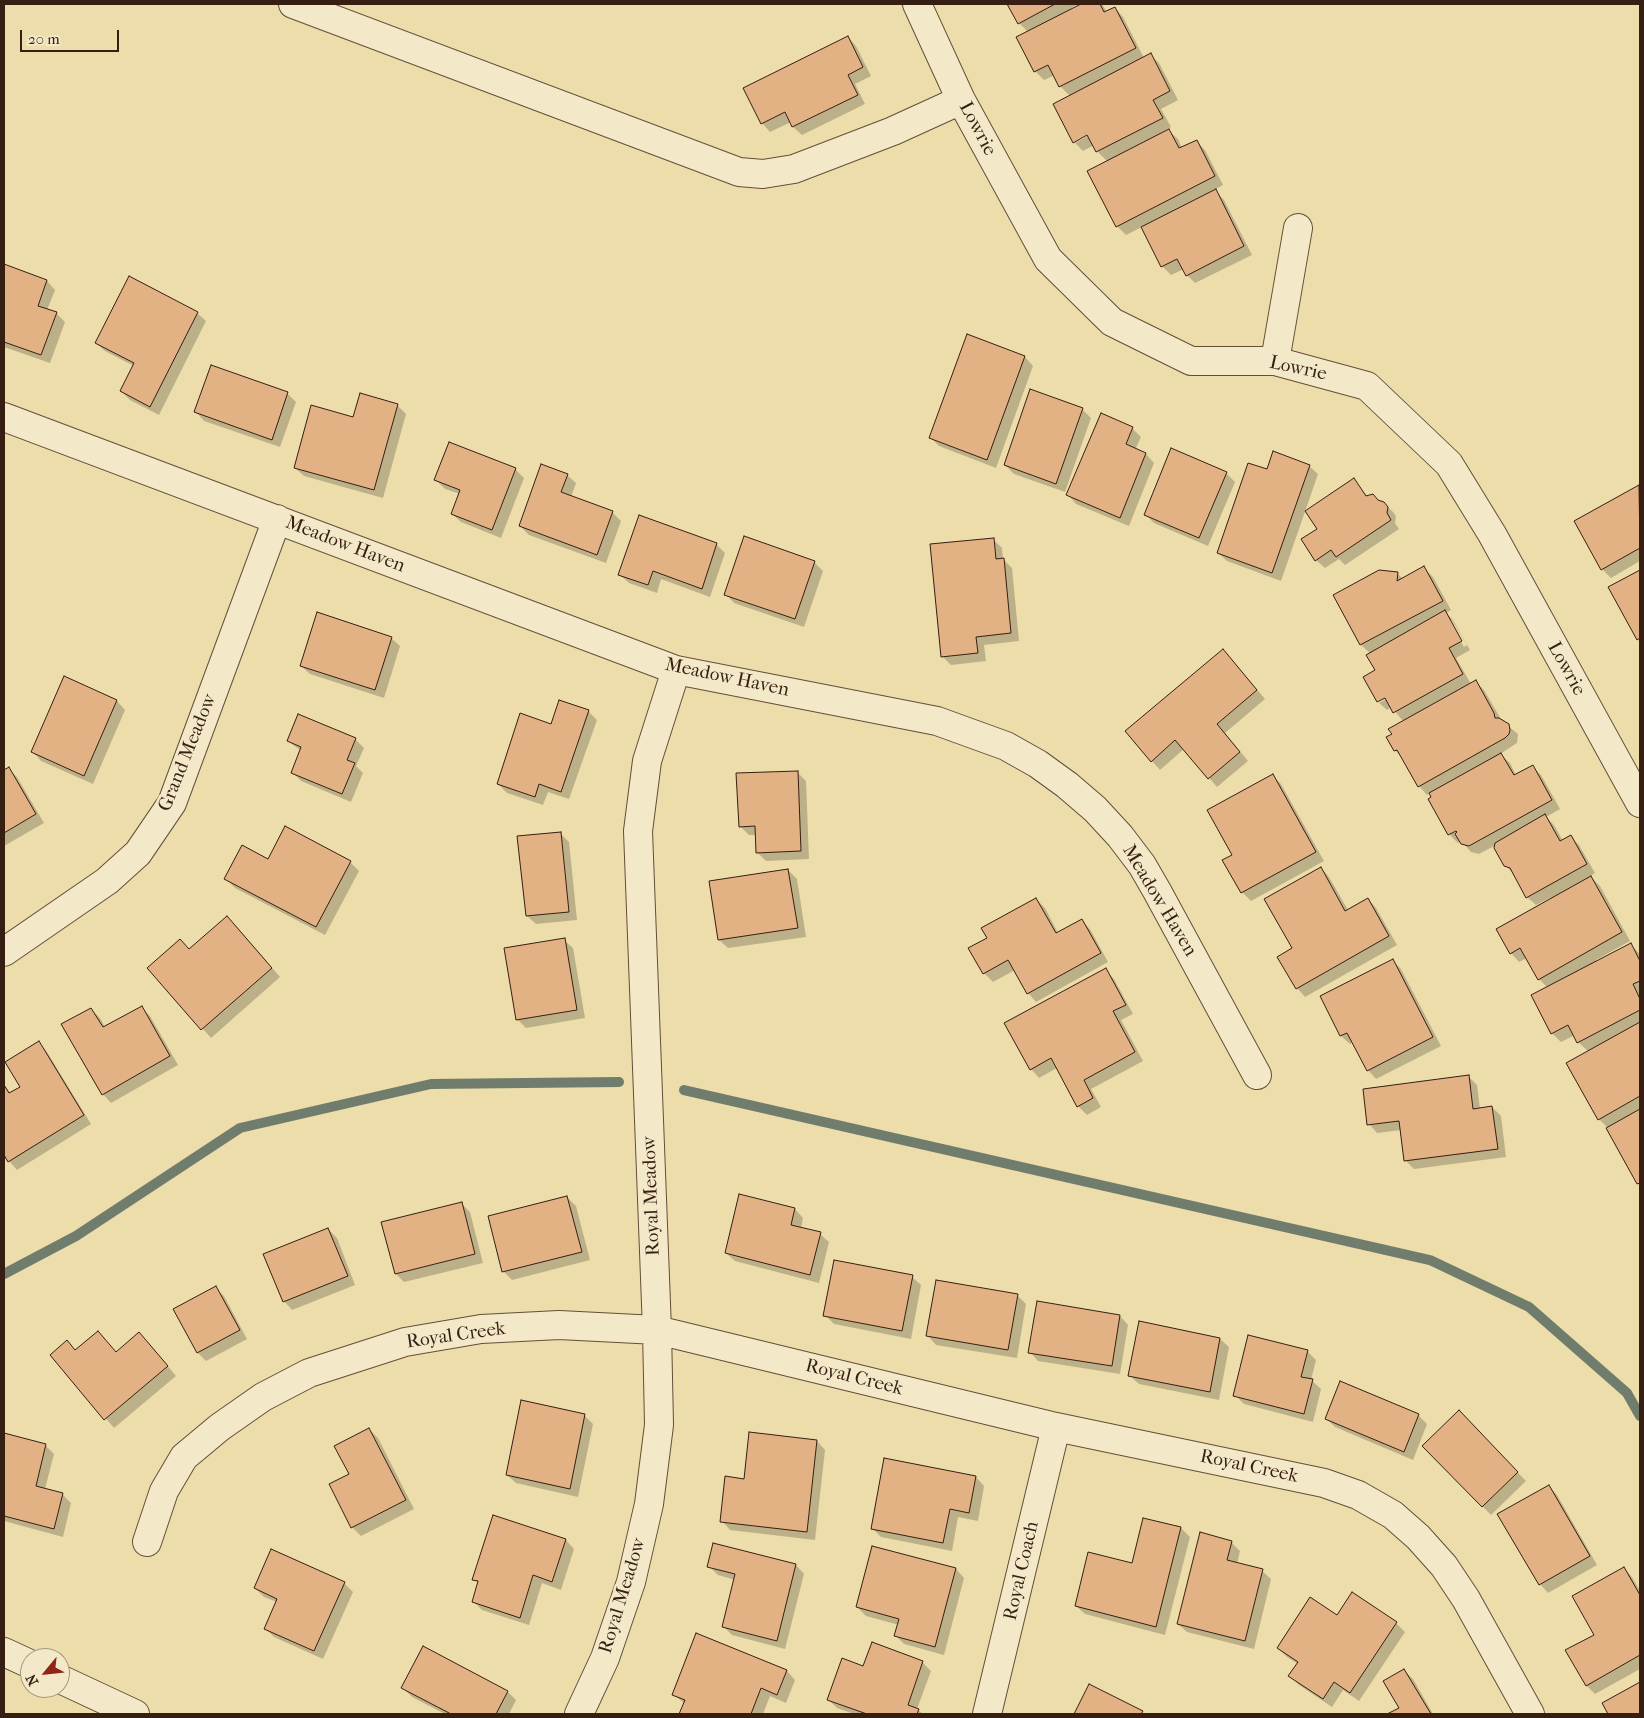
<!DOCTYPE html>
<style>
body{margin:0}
#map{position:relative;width:1644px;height:1718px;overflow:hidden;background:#ecddab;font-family:"IM FELL French Canon",serif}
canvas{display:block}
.frame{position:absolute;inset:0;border:5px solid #361e13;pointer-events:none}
.north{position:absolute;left:20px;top:1648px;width:50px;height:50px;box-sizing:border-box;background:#f3e9c8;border:1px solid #a79880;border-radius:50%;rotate:242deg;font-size:14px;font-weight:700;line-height:20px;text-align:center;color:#361e13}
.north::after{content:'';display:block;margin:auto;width:18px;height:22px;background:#8f2418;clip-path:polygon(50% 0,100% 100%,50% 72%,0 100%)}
.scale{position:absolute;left:20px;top:30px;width:99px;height:22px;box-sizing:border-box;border:2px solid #361e13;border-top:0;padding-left:6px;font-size:15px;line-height:18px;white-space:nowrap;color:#361e13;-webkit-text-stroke:4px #f3e9c8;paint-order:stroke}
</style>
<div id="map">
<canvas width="1644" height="1718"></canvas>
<div class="frame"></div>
<div class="north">N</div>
<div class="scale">20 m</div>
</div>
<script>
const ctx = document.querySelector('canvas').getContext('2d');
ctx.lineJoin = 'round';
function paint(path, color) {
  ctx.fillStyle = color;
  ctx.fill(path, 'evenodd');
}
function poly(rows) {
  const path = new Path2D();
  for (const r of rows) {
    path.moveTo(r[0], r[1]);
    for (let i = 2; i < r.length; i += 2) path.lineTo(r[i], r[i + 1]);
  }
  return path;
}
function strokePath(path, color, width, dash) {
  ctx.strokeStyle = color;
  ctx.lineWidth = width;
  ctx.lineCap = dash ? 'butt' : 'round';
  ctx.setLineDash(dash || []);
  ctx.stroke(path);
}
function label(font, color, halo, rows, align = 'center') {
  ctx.font = font + ' "IM FELL French Canon",serif';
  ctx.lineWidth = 5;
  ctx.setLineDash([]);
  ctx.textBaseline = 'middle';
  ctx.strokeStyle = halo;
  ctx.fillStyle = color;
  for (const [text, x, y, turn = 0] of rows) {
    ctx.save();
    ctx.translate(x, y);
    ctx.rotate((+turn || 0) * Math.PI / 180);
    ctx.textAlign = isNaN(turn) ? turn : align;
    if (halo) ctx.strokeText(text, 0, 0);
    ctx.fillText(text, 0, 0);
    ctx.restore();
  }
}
paint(poly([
 [1008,4,1078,4,1071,8,1072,10,1084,4,1102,4,1107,12,1115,8,1123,17,1144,58,1150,55,1159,63,1178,100,1161,109,1171,127,1167,129,1178,139,1182,148,1196,141,1205,150,1223,185,1214,190,1224,200,1252,255,1195,283,1187,275,1184,269,1171,275,1162,266,1142,227,1126,235,1117,226,1108,162,1097,151,1094,145,1083,151,1074,142,1070,96,1060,86,1055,75,1044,80,1035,71,1028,32,1020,24],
 [1092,131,1093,133,1075,143,1075,140],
 [848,37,856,46,871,76,855,84,865,104,802,135,793,127,791,122,770,132,762,123],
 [4,265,47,281,55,290,47,310,56,313,65,322,50,363,4,347],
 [197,313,206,321,159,415,130,400,121,391,134,366,105,351,96,343],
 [968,336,1025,357,1033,366,996,468,939,446,930,437],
 [287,393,296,402,280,447,204,421,196,412],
 [397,405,406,414,383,498,304,476,295,468,354,418],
 [1082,409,1091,418,1065,492,1014,474,1005,465],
 [1132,428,1141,437,1135,450,1146,454,1154,463,1129,526,1076,504,1068,495],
 [1309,466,1318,474,1281,581,1227,561,1218,553,1268,471],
 [515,469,524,478,501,538,461,522,452,514,460,494,445,489,436,480],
 [1226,473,1235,482,1208,546,1154,523,1145,514],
 [567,475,576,483,571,497,612,512,621,521,606,563,529,535,520,526],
 [1354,480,1368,497,1384,503,1393,512,1396,516,1395,523,1399,529,1345,565,1339,559,1325,568,1316,560,1318,529],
 [1639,486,1640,561,1611,578,1602,569,1575,522],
 [993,539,1002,548,1003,559,1012,568,1019,641,984,645,986,661,951,665,942,656],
 [716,544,725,553,710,597,661,579,657,593,629,583,620,575],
 [814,562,823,571,804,627,734,603,726,594],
 [1424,568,1433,577,1451,610,1446,613,1453,620,1470,650,1456,658,1471,684,1476,682,1484,690,1502,721,1518,734,1517,743,1500,754,1510,763,1516,775,1532,766,1541,775,1560,809,1546,817,1554,825,1563,841,1571,837,1579,845,1595,873,1590,876,1600,886,1630,941,1596,960,1597,962,1631,945,1640,954,1640,1186,1608,1128,1599,1119,1589,1052,1578,1042,1575,1035,1561,1042,1552,1033,1548,988,1539,979,1527,958,1519,962,1511,953,1551,900,1550,898,1536,905,1527,897,1514,874,1505,865,1496,845,1479,854,1471,852,1461,841,1458,843,1449,834,1430,793,1427,795,1419,786,1403,759,1395,750,1393,735,1404,722,1391,707,1387,710,1379,703,1391,696,1379,700,1379,702,1364,678,1377,671,1371,654,1361,645,1335,595,1397,573,1403,579],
 [1449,620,1452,620,1467,645,1464,647],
 [1640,571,1640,641,1610,588],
 [391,638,400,646,384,698,310,674,301,666],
 [1223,650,1265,699,1225,733,1248,761,1217,787,1184,749,1160,770,1152,761],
 [65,678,117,701,125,710,93,784,41,761,33,752],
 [588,711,597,720,569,799,548,792,543,805,507,793,498,784,552,726],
 [355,739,364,748,356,766,363,773,351,802,301,781,292,772,301,751,288,741],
 [8,769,17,777,44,823,4,846,4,771],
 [797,772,806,781,809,859,766,861,757,852,756,835,749,835,740,826],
 [1272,775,1281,784,1324,861,1251,901,1242,892,1234,856],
 [560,833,569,842,577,920,536,924,527,916],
 [269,860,350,862,359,871,325,935,235,888,226,879],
 [1321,868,1329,877,1348,910,1368,899,1376,908,1397,945,1305,997,1297,988,1293,949],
 [788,870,797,879,806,937,728,948,719,940],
 [1036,899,1045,908,1058,933,1081,920,1090,929,1108,962,1036,1002,1028,993,1015,970,993,982,984,973,970,948,988,938],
 [236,926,280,977,211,1038,149,968,190,950],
 [564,940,573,948,585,1018,526,1028,517,1019],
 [1393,961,1401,969,1441,1046,1376,1079,1368,1070,1353,1042,1350,1044,1341,1036],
 [1105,970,1114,979,1133,1014,1121,1020,1143,1061,1091,1089,1101,1107,1087,1115,1078,1106,1057,1068,1039,1078,1031,1069],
 [141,1007,150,1016,178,1065,111,1103,103,1094,91,1009,100,1018,105,1027],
 [39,1043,47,1052,91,1124,17,1170,9,1161,4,1153,4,1084,11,1094,22,1088],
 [1468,1076,1477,1085,1480,1109,1492,1107,1501,1116,1506,1157,1414,1169,1405,1160,1401,1130,1377,1133,1369,1124],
 [567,1197,576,1206,590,1260,512,1280,503,1271],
 [462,1204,470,1212,483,1263,404,1282,396,1274],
 [795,1209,803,1218,801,1229,820,1234,829,1242,819,1283,735,1261,726,1253],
 [328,1229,337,1238,355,1285,292,1310,284,1301],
 [912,1277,921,1285,911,1339,834,1324,825,1315],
 [215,1288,224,1296,247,1339,206,1361,198,1353],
 [1017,1295,1026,1304,1017,1358,936,1345,928,1336],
 [1120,1316,1128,1325,1120,1374,1038,1361,1030,1352],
 [1220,1339,1229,1347,1219,1400,1139,1384,1130,1376],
 [67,1342,76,1351,116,1353,148,1342,176,1376,114,1428,52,1355],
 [1307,1351,1316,1360,1311,1380,1321,1389,1313,1422,1244,1404,1235,1395],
 [1341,1383,1419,1416,1427,1424,1413,1460,1335,1427,1326,1418],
 [1459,1412,1526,1481,1491,1515,1424,1446],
 [584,1415,593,1424,578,1497,516,1483,507,1475],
 [369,1429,378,1438,414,1509,361,1536,352,1527,350,1475],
 [4,1435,45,1445,54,1454,45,1489,62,1494,71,1503,63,1537,4,1521],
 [817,1441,825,1450,815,1540,730,1530,722,1521,746,1480],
 [976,1477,984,1486,978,1521,958,1517,952,1551,881,1537,872,1528],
 [1549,1486,1557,1495,1597,1565,1548,1593,1540,1584],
 [494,1517,566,1540,574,1549,561,1590,542,1583,529,1625,482,1610,473,1601,479,1584,474,1579],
 [1144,1519,1181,1528,1190,1537,1165,1635,1085,1614,1076,1606,1133,1564],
 [1231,1542,1240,1551,1237,1564,1262,1571,1271,1579,1254,1649,1187,1632,1178,1624],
 [873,1547,956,1569,964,1578,944,1655,904,1644,896,1636,899,1625,866,1616,857,1607],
 [796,1565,804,1574,785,1649,732,1635,723,1626,735,1580,718,1575,709,1566],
 [1624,1568,1632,1577,1640,1591,1640,1669,1595,1694,1586,1685,1595,1635],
 [344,1583,353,1592,323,1659,274,1637,265,1628,277,1602,264,1597,255,1588],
 [1337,1617,1396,1623,1405,1632,1359,1701,1343,1690,1332,1707,1299,1685,1290,1676,1298,1664,1287,1657,1278,1648],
 [873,1644,922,1662,931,1671,917,1709,923,1714,854,1714,837,1708,828,1699,864,1668],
 [1404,1670,1413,1679,1433,1714,1390,1714,1400,1708],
 [787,1671,795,1680,786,1703,770,1696,763,1714,681,1714,685,1704,673,1694],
 [1640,1683,1640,1714,1610,1714,1604,1704],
 [1090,1685,1142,1712,1145,1714,1075,1714],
 [403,1688,508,1692,516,1700,509,1714,445,1714,412,1697]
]), '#0003');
strokePath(poly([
 [684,1090,1430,1260,1529,1307,1627,1393,1640,1416],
 [4,1274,76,1236,240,1128,431,1084,619,1082]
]), '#717d6c', 10);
const building = poly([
 [1007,4,1055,4,1018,24,1007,4],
 [1081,4,1100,4,1104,12,1115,7,1136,48,1059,87,1048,65,1034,72,1016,37,1081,4],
 [848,36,863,67,848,75,858,95,792,127,785,112,761,124,743,88,848,36],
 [1151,53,1170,91,1153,100,1163,118,1096,152,1087,135,1073,143,1053,104,1151,53],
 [1169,129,1179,148,1197,140,1215,176,1116,227,1087,171,1169,129],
 [1216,189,1244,246,1186,276,1177,259,1161,267,1141,227,1216,189],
 [4,264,47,280,38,306,57,312,41,355,4,342,4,264],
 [129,276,198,312,150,407,120,391,134,363,95,343,129,276],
 [967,334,1025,356,987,460,929,438,967,334],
 [211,365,288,392,272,440,194,412,211,365],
 [1030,389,1083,408,1056,484,1004,465,1030,389],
 [360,393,398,404,374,490,294,468,311,405,353,417,360,393],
 [1101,413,1133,427,1126,444,1146,453,1120,518,1066,495,1101,413],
 [449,442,516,468,492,530,451,514,460,490,434,480,449,442],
 [1171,448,1227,472,1199,538,1144,515,1171,448],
 [1273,451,1310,465,1272,573,1217,553,1248,463,1267,469,1273,451],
 [541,464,568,474,561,492,613,511,597,555,519,526,541,464],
 [1354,478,1366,496,1373,494,1378,500,1384,502,1388,507,1387,513,1391,520,1336,557,1331,550,1315,561,1301,539,1317,529,1305,511,1354,478],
 [1639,485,1640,548,1601,570,1574,521,1639,485],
 [639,515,717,543,702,589,653,571,648,585,618,575,639,515],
 [744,536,815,561,795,619,724,595,744,536],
 [994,538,996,559,1004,558,1011,633,976,637,978,653,941,657,930,544,994,538],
 [1424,566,1443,601,1360,645,1333,595,1379,570,1398,572,1397,581,1424,566],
 [1640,570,1640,638,1637,640,1608,587,1640,570],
 [1445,610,1462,641,1449,648,1463,674,1393,713,1385,698,1377,702,1363,677,1375,670,1366,655,1445,610],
 [317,612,392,637,375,690,300,666,317,612],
 [1223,649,1257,690,1217,724,1240,752,1208,779,1175,740,1151,762,1125,731,1223,649],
 [64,676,117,700,84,776,31,752,64,676],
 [1476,680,1494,713,1495,718,1499,718,1509,724,1510,730,1509,734,1505,738,1418,787,1397,750,1394,751,1386,737,1392,734,1388,729,1476,680],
 [559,700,589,710,561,792,539,784,535,797,497,784,520,713,551,724,559,700],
 [298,714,356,738,347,760,355,763,342,794,291,773,301,747,287,741,298,714],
 [1501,753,1514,775,1533,765,1552,800,1469,846,1461,844,1455,834,1457,832,1456,831,1448,835,1428,799,1431,797,1429,793,1501,753],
 [9,767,36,814,4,833,4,770,9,767],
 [798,771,801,851,756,853,755,826,739,827,736,773,798,771],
 [1273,774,1316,852,1241,893,1222,860,1232,855,1207,810,1273,774],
 [1545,814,1560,841,1571,835,1587,864,1526,898,1510,868,1504,866,1494,848,1495,843,1545,814],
 [285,826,351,861,316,927,224,879,242,845,268,859,285,826],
 [561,832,569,912,526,916,517,836,561,832],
 [1321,867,1345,911,1368,898,1389,936,1296,989,1277,957,1292,948,1264,899,1321,867],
 [788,869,798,928,718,940,709,881,788,869],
 [1591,876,1622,932,1538,980,1520,948,1510,954,1496,929,1591,876],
 [1036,898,1056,933,1082,919,1101,953,1027,994,1008,960,983,974,968,948,987,938,981,928,1036,898],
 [227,916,272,968,201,1030,147,968,180,939,189,949,227,916],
 [565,938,577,1010,516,1020,504,948,565,938],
 [1631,943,1640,961,1640,981,1633,984,1640,999,1640,1010,1577,1043,1568,1025,1551,1034,1531,995,1631,943],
 [1393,959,1433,1037,1367,1071,1347,1033,1340,1036,1320,996,1393,959],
 [1106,968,1126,1005,1113,1011,1135,1052,1084,1080,1093,1098,1077,1107,1051,1058,1030,1070,1004,1023,1106,968],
 [142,1006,170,1056,102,1095,61,1024,91,1008,103,1027,142,1006],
 [1640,1022,1640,1096,1598,1120,1566,1063,1640,1022],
 [39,1041,84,1115,8,1162,4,1155,4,1085,9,1093,20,1087,5,1062,39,1041],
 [1469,1075,1473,1109,1492,1106,1498,1149,1404,1161,1399,1121,1367,1125,1363,1089,1469,1075],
 [1640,1109,1640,1183,1637,1184,1606,1128,1640,1109],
 [739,1194,795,1208,791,1225,821,1232,810,1275,725,1253,739,1194],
 [567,1196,582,1252,502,1272,488,1216,567,1196],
 [462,1202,475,1254,395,1274,381,1222,462,1202],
 [328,1228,348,1276,283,1302,263,1254,328,1228],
 [834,1260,913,1275,902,1331,823,1316,834,1260],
 [936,1280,1018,1294,1008,1350,926,1336,936,1280],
 [216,1286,240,1330,197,1353,173,1309,216,1286],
 [1037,1301,1120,1315,1112,1366,1028,1353,1037,1301],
 [1139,1321,1220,1338,1210,1392,1128,1376,1139,1321],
 [98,1331,116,1352,139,1332,168,1366,104,1420,50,1355,67,1340,75,1350,98,1331],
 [1248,1335,1308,1350,1301,1377,1313,1379,1304,1414,1233,1396,1248,1335],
 [1340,1381,1419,1414,1404,1452,1325,1419,1340,1381],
 [521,1400,585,1414,570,1489,506,1475,521,1400],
 [1459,1410,1518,1472,1482,1507,1422,1446,1459,1410],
 [369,1428,406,1500,351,1528,329,1484,349,1474,334,1446,369,1428],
 [749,1432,817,1440,807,1532,720,1522,725,1476,744,1479,749,1432],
 [4,1433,46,1444,36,1486,63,1493,54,1529,4,1516,4,1433],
 [884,1458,976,1476,969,1513,950,1509,943,1543,871,1529,884,1458],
 [1549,1485,1590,1556,1539,1585,1497,1514,1549,1485],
 [493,1515,566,1539,552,1582,533,1575,520,1618,472,1602,478,1581,472,1580,493,1515],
 [1143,1518,1181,1527,1156,1627,1075,1606,1088,1552,1132,1563,1143,1518],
 [1200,1532,1232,1541,1227,1560,1263,1569,1245,1641,1177,1624,1200,1532],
 [713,1543,796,1564,777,1641,722,1627,735,1574,707,1567,713,1543],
 [872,1546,956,1568,935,1647,894,1636,899,1619,856,1607,872,1546],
 [271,1549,345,1582,314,1651,264,1629,277,1599,254,1588,271,1549],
 [1624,1567,1640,1595,1640,1655,1586,1686,1565,1650,1594,1635,1572,1596,1624,1567],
 [1352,1592,1397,1622,1350,1693,1334,1682,1323,1699,1288,1676,1298,1662,1277,1648,1310,1597,1337,1615,1352,1592],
 [696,1633,787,1670,777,1695,761,1688,751,1714,679,1714,685,1700,672,1695,696,1633],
 [872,1642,923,1661,908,1705,919,1709,917,1714,867,1714,827,1700,842,1658,863,1666,872,1642],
 [423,1646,508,1691,496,1714,451,1714,401,1688,423,1646],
 [1404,1669,1431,1714,1387,1714,1399,1708,1383,1681,1404,1669],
 [1640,1682,1640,1714,1608,1714,1602,1703,1640,1682],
 [1089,1684,1143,1711,1141,1714,1074,1714,1089,1684]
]);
paint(building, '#e2b184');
strokePath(building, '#361e13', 1);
const minor = poly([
 [293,4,739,172,763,174,794,169,893,131,961,100],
 [917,4,961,100,1048,259,1112,322,1191,361,1275,361,1367,386,1449,464,1492,534,1640,803],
 [1275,361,1298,228],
 [4,417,676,670,937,721,1006,746,1038,764,1067,785,1095,809,1120,836,1142,865,1157,891,1257,1075],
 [4,952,107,881,138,853,172,803,277,519],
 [147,1542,164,1491,184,1457,220,1427,263,1397,309,1373,405,1342,481,1329,559,1325,657,1330,1056,1427,1324,1483,1358,1495,1393,1515,1418,1537,1444,1566,1466,1599,1530,1714],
 [579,1714,605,1658,631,1582,649,1504,659,1425,657,1330,638,831,647,761,676,670],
 [987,1714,1056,1427]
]);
const tertiary = poly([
 [4,1652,30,1664],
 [60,1679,135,1714]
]);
strokePath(minor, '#644e39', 30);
strokePath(tertiary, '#644e39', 30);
strokePath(minor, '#f3e9c8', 28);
strokePath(tertiary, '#f3e9c8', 28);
label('19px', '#361e13', '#f3e9c8', [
 ["Lowrie",977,129,62],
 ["Lowrie",1298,369,12],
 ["Meadow Haven",345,545,21],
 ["Lowrie",1566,669,61],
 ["Meadow Haven",727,678,12],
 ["Grand Meadow",188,753,-68],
 ["Meadow Haven",1159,901,59],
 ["Royal Meadow",652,1196,-92],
 ["Royal Creek",456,1336,-8],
 ["Royal Creek",854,1378,14],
 ["Royal Creek",1249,1467,12],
 ["Royal Coach",1022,1571,-77],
 ["Royal Meadow",623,1596,-73]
]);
</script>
